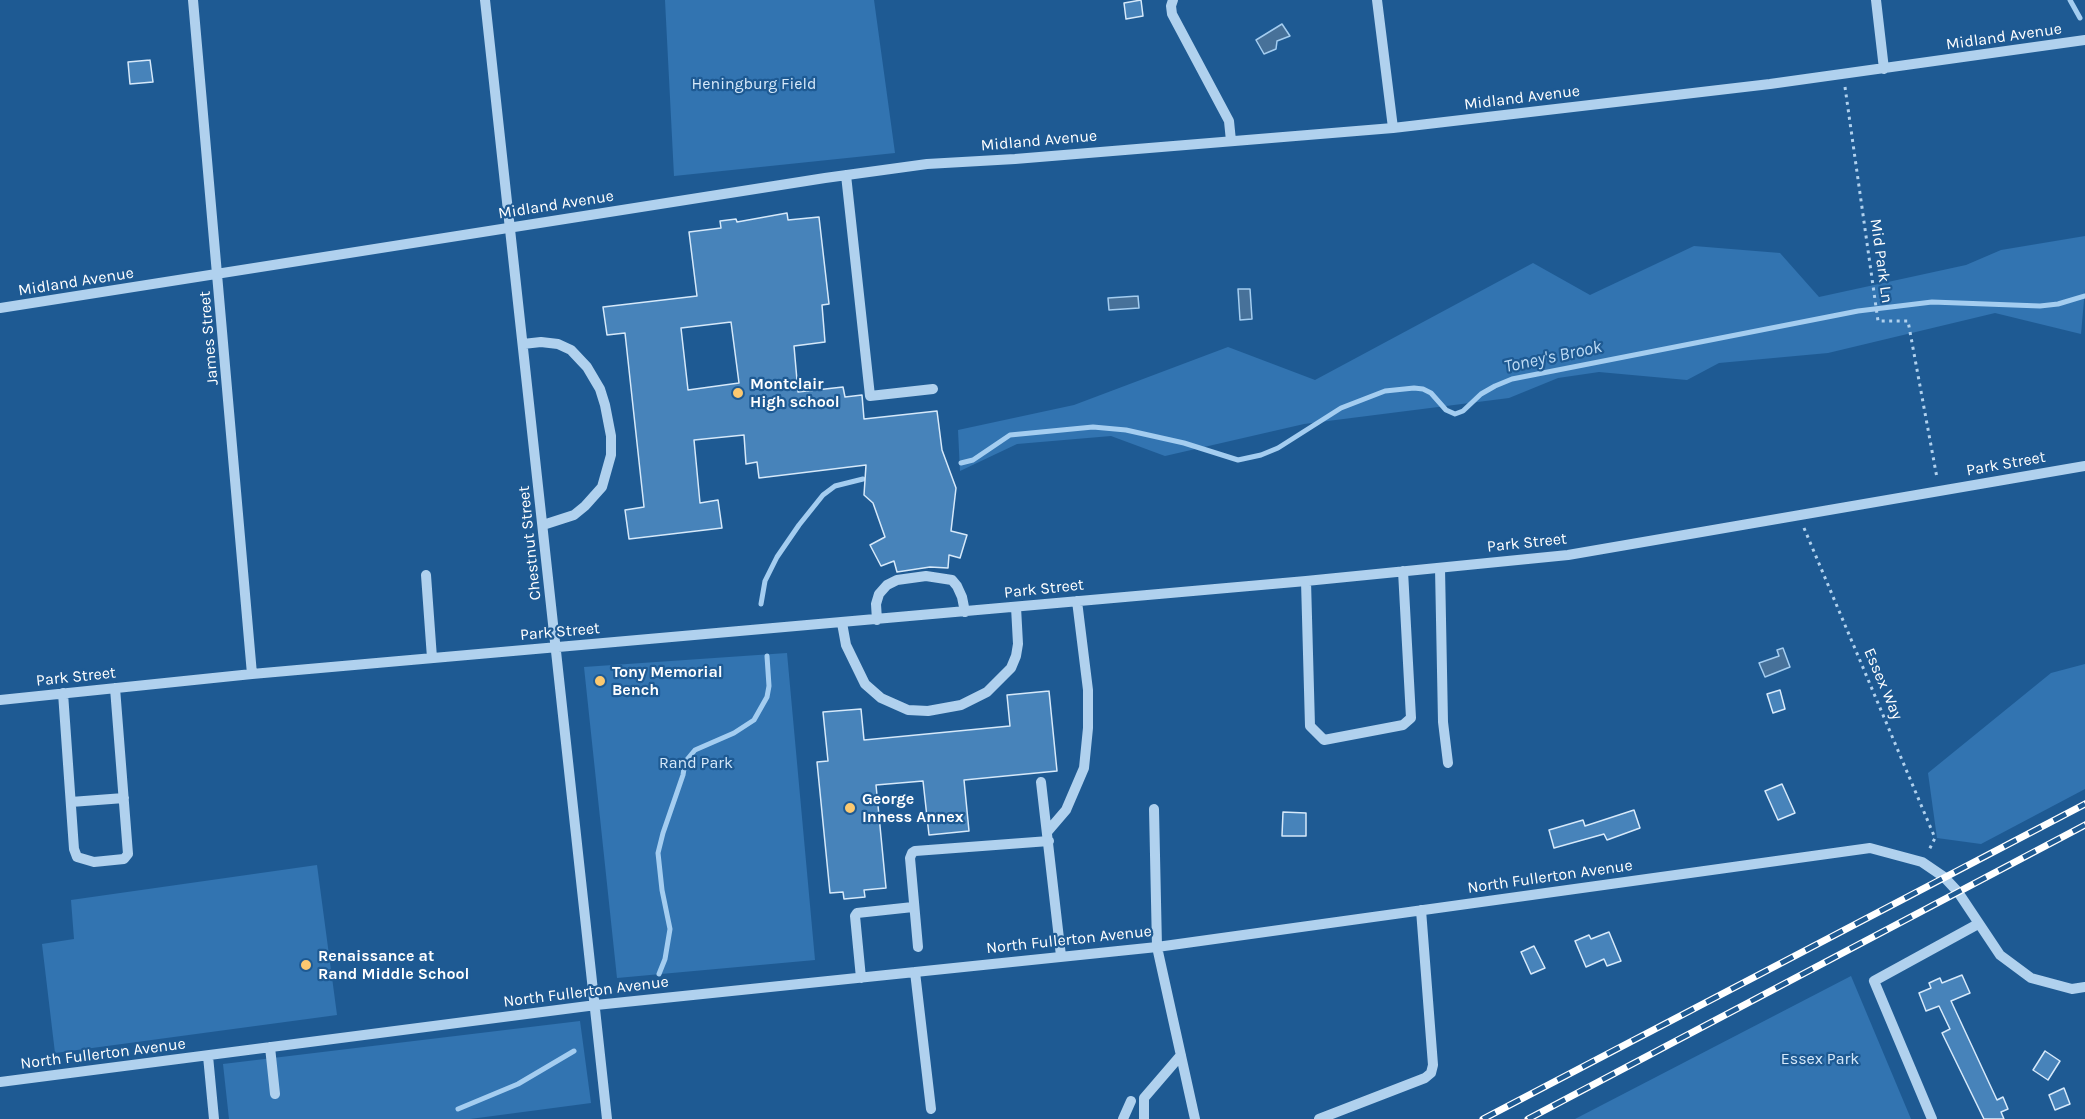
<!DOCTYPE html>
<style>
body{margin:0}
canvas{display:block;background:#1e5a93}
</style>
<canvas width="2085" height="1119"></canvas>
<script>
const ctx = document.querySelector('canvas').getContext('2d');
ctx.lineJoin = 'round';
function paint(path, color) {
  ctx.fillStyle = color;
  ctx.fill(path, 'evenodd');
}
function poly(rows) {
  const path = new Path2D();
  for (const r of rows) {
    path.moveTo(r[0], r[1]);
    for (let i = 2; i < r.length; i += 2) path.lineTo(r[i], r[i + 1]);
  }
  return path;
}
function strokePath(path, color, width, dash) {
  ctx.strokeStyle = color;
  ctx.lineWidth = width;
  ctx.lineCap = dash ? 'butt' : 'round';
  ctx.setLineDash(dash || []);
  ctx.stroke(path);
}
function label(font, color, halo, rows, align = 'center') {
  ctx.font = font + ' Karla,sans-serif';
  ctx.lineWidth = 4.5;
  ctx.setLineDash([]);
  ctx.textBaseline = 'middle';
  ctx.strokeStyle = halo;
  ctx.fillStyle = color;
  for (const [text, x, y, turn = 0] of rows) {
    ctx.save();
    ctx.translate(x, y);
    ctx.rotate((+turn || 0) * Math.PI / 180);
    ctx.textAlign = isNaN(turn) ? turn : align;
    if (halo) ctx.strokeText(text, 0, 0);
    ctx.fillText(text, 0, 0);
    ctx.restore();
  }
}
paint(poly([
 [665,0,874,0,895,153,674,176],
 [2085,236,2085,289,2081,334,1995,313,1828,353,1719,363,1687,380,1599,372,1558,378,1509,398,1304,424,1165,456,1111,436,1017,444,960,471,958,430,1074,405,1228,347,1315,380,1533,263,1590,295,1694,246,1780,253,1819,297,1966,265,2001,250],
 [787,653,815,960,617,978,584,667],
 [2085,664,2085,789,1981,844,1937,838,1928,773,2051,673],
 [317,865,337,1015,55,1053,42,944,74,939,71,900],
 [1851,976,1911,1119,1575,1119],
 [580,1021,591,1103,470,1119,229,1119,223,1064]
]), '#3274b1');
const water = poly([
 [1282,24,1290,36,1277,41,1276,49,1264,54,1256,40,1282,24],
 [1238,289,1250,289,1252,319,1240,320,1238,289],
 [1138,296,1139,308,1109,310,1108,298,1138,296],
 [1783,648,1790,667,1765,677,1759,663,1779,656,1777,650,1783,648]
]);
paint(water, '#477199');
strokePath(water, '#a4cdf0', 1.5);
strokePath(poly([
 [2070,0,2080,18],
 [961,463,973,460,1010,435,1093,427,1126,430,1184,443,1238,460,1261,455,1278,448,1341,408,1385,391,1414,388,1423,389,1431,393,1446,410,1455,414,1463,411,1481,394,1495,386,1512,379,1858,311,1932,302,2040,306,2058,304,2085,296],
 [761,604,765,581,777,557,799,525,823,495,835,486,863,479],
 [659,974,665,959,670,929,662,890,658,853,663,833,683,775,685,762,695,750,734,733,754,720,767,697,769,686,767,656],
 [458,1109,518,1084,574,1051]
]), '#a4cdf0', 5);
const building = poly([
 [1141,0,1143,16,1126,19,1124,3,1141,0],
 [150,60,153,82,130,84,128,62,150,60],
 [787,213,788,220,819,217,829,304,822,305,825,342,794,346,798,392,843,387,845,397,862,395,864,419,937,411,942,450,956,488,951,531,967,535,960,558,949,555,948,568,930,567,897,572,894,561,881,566,870,545,885,537,873,503,864,495,866,465,759,478,757,462,746,464,744,435,694,440,700,503,718,500,722,528,629,539,625,510,644,507,625,333,607,335,603,307,697,296,689,232,721,228,720,221,736,219,737,222,787,213],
 [731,322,739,383,688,390,681,328,731,322],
 [1780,690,1785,709,1773,713,1767,694,1780,690],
 [1049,691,1057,771,964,780,969,831,929,835,923,781,876,785,886,888,864,890,865,897,844,899,843,892,830,893,817,762,828,761,823,712,861,709,864,740,1010,726,1007,695,1049,691],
 [1782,784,1795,813,1778,820,1765,791,1782,784],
 [1634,810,1640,828,1607,840,1604,834,1554,848,1549,830,1583,820,1585,826,1634,810],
 [1283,812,1306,813,1306,836,1282,836,1283,812],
 [1609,932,1621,961,1607,966,1604,959,1586,967,1575,941,1589,935,1591,939,1609,932],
 [1534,946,1545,968,1531,974,1521,952,1534,946],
 [1962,975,1970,993,1951,1001,1997,1100,2003,1097,2008,1109,2001,1112,2004,1119,1984,1119,1942,1033,1950,1029,1939,1006,1926,1011,1919,993,1931,988,1929,983,1940,978,1942,983,1962,975],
 [2045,1051,2060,1061,2048,1080,2033,1070,2045,1051],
 [2064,1088,2070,1104,2055,1110,2049,1095,2064,1088]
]);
paint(building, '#4783ba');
strokePath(building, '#d6e9fa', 1.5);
strokePath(poly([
 [1845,87,1878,321,1908,321,1937,478],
 [1804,528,1935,838,1928,852]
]), '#b0d1ee', 3, [3, 4.5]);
strokePath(poly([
 [193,0,252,674],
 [485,0,607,1119],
 [1173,0,1171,6,1172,14,1229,121,1231,141],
 [1377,0,1393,128],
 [1876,0,1884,69],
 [846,175,870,396,933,389],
 [0,308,825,178,927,164,1015,159,1393,128,1770,84,2085,40],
 [523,344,541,342,558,344,571,350,587,367,600,389,605,405,611,436,611,455,602,487,585,506,574,515,543,525],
 [1440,568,1443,722,1448,763],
 [426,575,432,658],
 [1306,581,1310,726,1324,740,1403,725,1411,718,1403,571],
 [877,620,876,604,879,594,887,585,897,580,926,576,952,580,957,586,962,597,965,612],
 [842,623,846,645,865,684,881,698,908,710,928,711,961,705,987,692,1011,668,1016,656,1018,644,1016,607],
 [63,693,74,849,77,857,94,862,124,859,128,854,115,688],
 [0,700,252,674,1306,581,1568,555,2085,466],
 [1041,782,1061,956],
 [71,802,124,798],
 [1154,809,1157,947,1195,1119],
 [1048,831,1066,810,1084,768,1088,728,1088,690,1077,601],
 [918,947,910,858,912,853,915,851,1049,841],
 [915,972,931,1109],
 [861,978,855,916,857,913,913,907],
 [270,1047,275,1094],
 [208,1056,214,1119],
 [0,1082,596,1005,1157,947,1870,848,1922,862,1944,877,1958,892,2000,955,2031,978,2072,989,2085,987],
 [1123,1119,1131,1101],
 [1144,1119,1144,1098,1181,1055],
 [1319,1119,1425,1078,1431,1073,1433,1065,1421,910],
 [1932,1119,1874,981,1978,924]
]), '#b0d1ee', 10);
const rail = poly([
 [1483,1119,2085,804],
 [1528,1119,2085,825]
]);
strokePath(rail, '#fff', 7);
strokePath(rail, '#1e5a93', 4.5, [14]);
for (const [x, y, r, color] of [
 [738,393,6,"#fcc970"],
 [600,681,6,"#fcc970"],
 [850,808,6,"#fcc970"],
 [306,965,6,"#fcc970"]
]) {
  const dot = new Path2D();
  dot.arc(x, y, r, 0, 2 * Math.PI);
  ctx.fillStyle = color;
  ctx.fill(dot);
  strokePath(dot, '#1e5a93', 2);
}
label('16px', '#fff', '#1e5a93', [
 ["Midland Avenue",2004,37,-8],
 ["Midland Avenue",1522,98,-7],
 ["Midland Avenue",1039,141,-5],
 ["Midland Avenue",556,205,-9],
 ["Mid Park Ln",1881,261,82],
 ["Midland Avenue",76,282,-9],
 ["James Street",209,338,-95],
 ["Park Street",2006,464,-10],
 ["Chestnut Street",530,543,-96],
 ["Park Street",1527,543,-6],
 ["Park Street",1044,589,-6],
 ["Park Street",560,632,-5],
 ["Park Street",76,677,-6],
 ["Essex Way",1883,684,67],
 ["North Fullerton Avenue",1550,877,-8],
 ["North Fullerton Avenue",1069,940,-6],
 ["North Fullerton Avenue",586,992,-7],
 ["North Fullerton Avenue",103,1054,-7]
]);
label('16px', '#d6e9fa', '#1e5a93', [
 ["Heningburg Field",754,84],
 ["Rand Park",696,763],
 ["Essex Park",1820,1059]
]);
label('bold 16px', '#fff', '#1e5a93', [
 ["Montclair",750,384],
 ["High school",750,402],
 ["Tony Memorial",612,672],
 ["Bench",612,690],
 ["George",862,799],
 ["Inness Annex",862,817],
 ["Renaissance at",318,956],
 ["Rand Middle School",318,974]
], 'left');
label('italic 18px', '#bddbf5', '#1e5a93', [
 ["Toney's Brook",1553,357,-12]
]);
</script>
